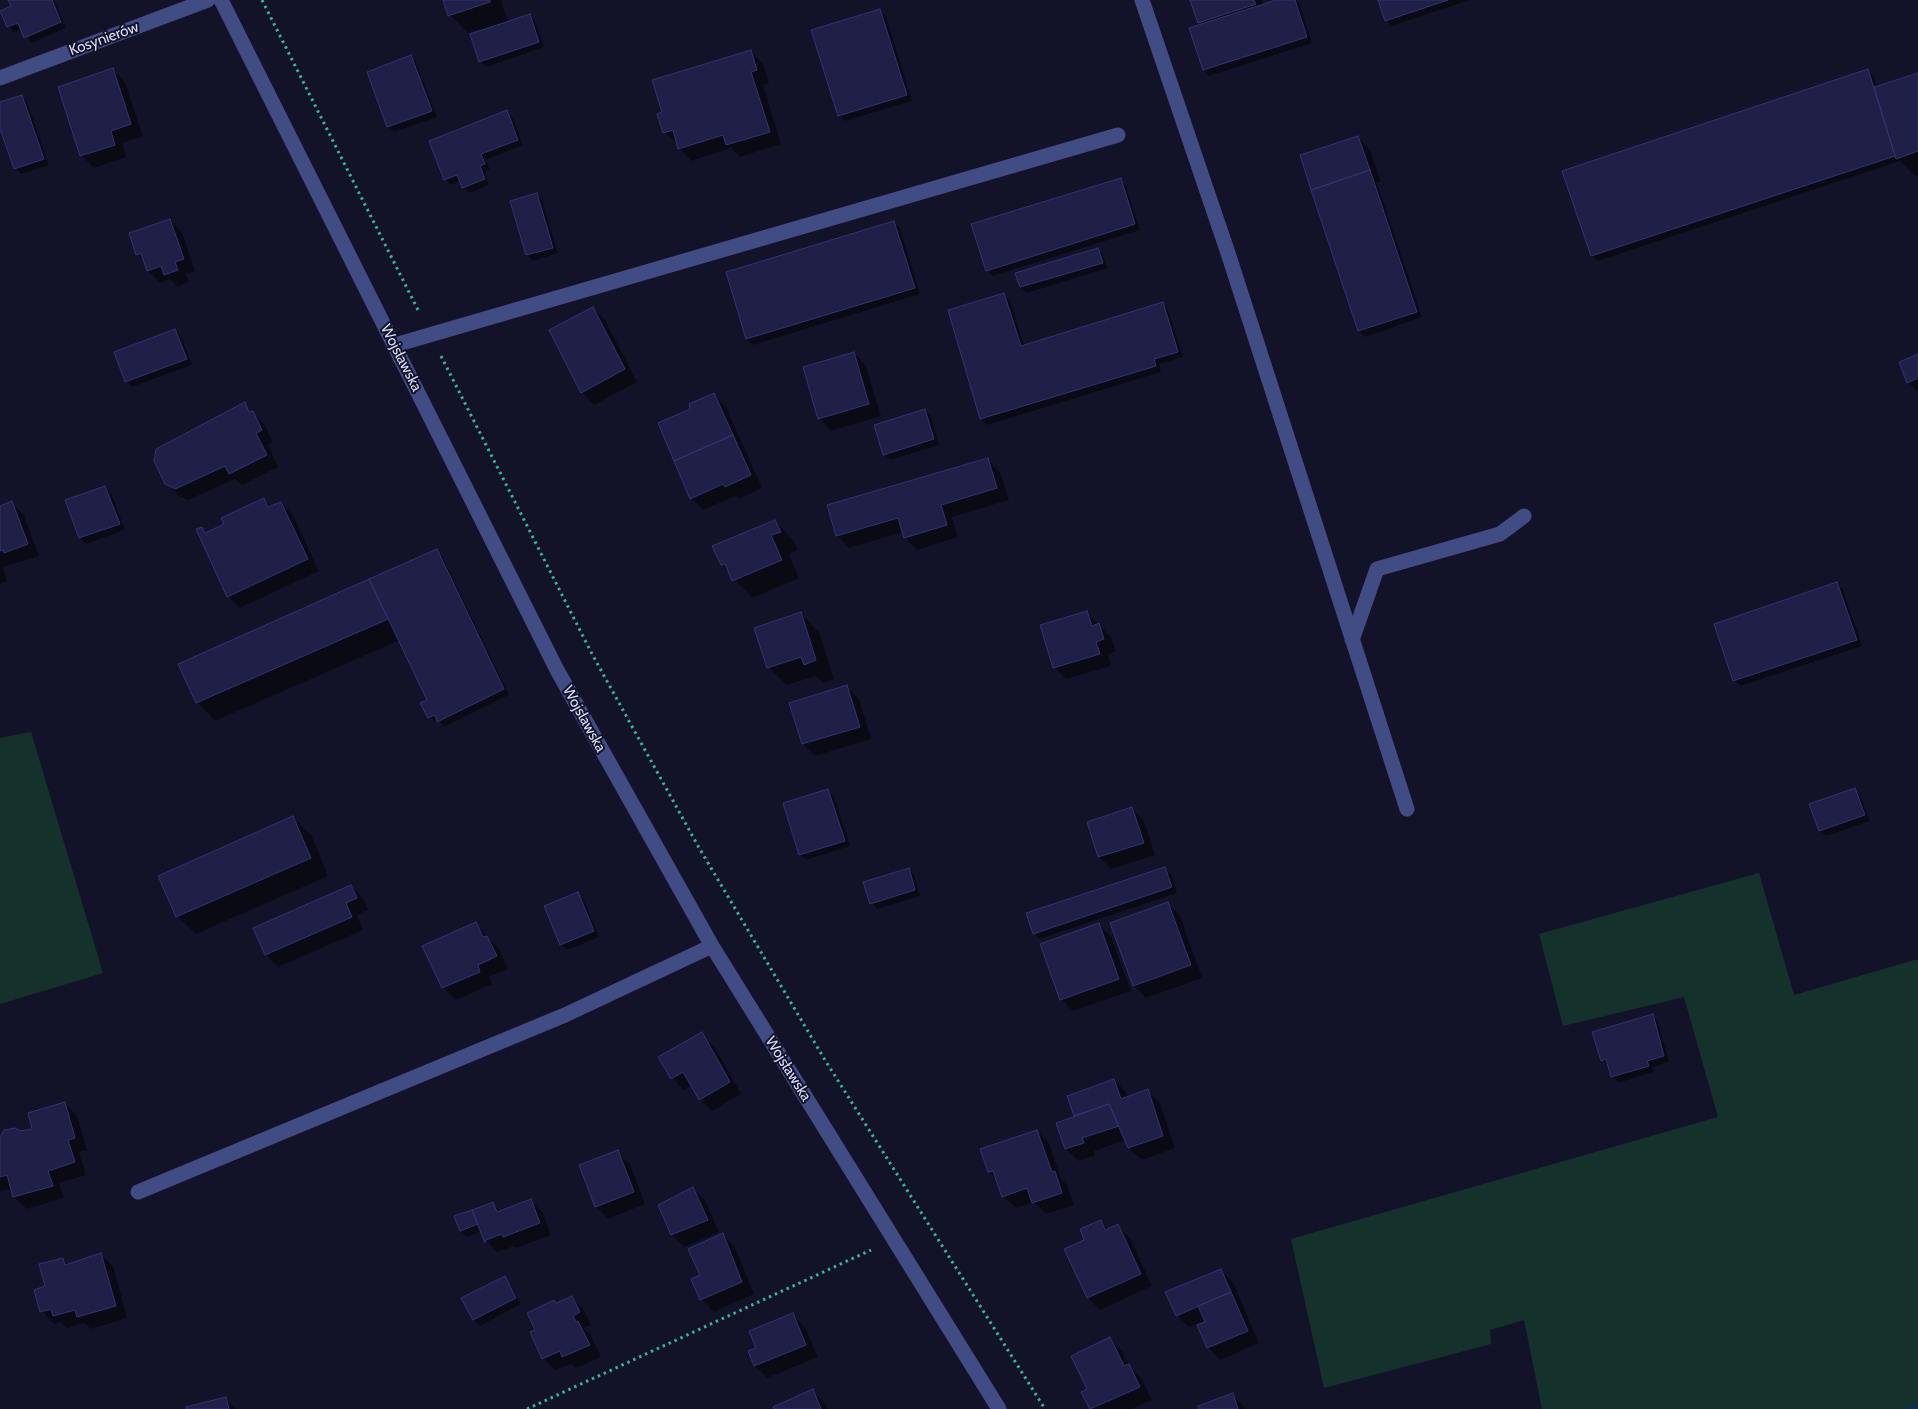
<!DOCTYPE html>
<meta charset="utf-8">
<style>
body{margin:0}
canvas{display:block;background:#121328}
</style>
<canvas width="1918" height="1409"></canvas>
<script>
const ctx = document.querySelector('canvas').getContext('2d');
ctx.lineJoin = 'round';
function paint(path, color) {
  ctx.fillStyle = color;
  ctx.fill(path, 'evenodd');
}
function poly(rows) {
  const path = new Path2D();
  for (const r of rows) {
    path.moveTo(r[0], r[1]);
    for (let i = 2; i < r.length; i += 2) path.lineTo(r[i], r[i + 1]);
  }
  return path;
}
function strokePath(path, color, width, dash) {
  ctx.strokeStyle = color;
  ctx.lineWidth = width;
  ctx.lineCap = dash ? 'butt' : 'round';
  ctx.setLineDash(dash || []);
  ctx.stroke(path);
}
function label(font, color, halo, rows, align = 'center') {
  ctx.font = font + ' Cabin,sans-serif';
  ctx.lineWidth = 4;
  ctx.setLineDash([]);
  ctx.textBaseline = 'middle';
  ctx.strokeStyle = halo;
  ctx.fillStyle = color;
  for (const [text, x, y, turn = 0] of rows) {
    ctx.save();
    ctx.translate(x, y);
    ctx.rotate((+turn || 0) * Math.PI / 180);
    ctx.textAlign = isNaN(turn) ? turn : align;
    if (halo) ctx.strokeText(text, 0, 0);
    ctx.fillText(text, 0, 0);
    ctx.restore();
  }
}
paint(poly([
 [31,732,103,973,0,1004,0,738],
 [1759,873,1794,995,1918,959,1918,1409,1542,1409,1524,1320,1490,1330,1491,1344,1324,1388,1291,1239,1718,1117,1684,997,1563,1026,1539,934]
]), '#15312b');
paint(poly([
 [10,0,54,0,66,28,31,43,22,29,14,32,8,26,12,6],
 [445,0,501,0,508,22,529,15,535,21,544,47,486,67,480,61,481,29,468,33,450,15],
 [1192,0,1262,0,1264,5,1280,0,1298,0,1312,43,1209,76,1204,70,1202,25],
 [1379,0,1470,0,1392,26,1386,20],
 [880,10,886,16,912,101,845,121,839,116],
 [751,52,763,64,769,83,763,85,781,144,740,157,731,148,691,161,679,148,678,144,664,132],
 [411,56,416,62,437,117,394,132,389,127,368,73],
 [113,70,125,82,143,136,122,143,126,157,94,168,81,155],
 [1868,70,1874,76,1877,88,1918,74,1918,175,1915,176,1900,161,1598,261,1592,256],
 [22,96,27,102,49,165,21,174,15,168,0,125,0,103],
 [507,112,513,118,523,145,486,160,490,170,485,172,489,185,469,193,460,181,451,185,445,179],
 [1358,137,1370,150,1381,182,1377,183,1422,317,1365,337,1359,331,1312,189],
 [1120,180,1126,186,1140,230,993,276,987,270],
 [537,194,542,200,558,253,533,261,527,255],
 [170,220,182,232,195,271,186,274,189,282,178,287,170,279,160,283,148,271,145,262,137,254],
 [894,222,900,228,920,294,753,345,747,339,727,273],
 [1097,249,1103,255,1108,268,1027,293,1021,287,1017,274],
 [1004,294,1010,300,1024,346,1163,304,1168,310,1183,357,1159,364,1161,372,987,425,981,419,949,311],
 [593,308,605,320,637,382,594,405,582,392],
 [175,331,181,336,192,365,132,387,126,381],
 [854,353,866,366,881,416,831,431,819,418],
 [1918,356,1918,392,1908,382],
 [714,395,726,407,762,488,739,499,736,496,703,510,691,498,692,410],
 [244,404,264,424,273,442,268,445,278,467,242,485,235,479,188,500,179,496,166,483],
 [925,410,931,416,939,445,890,460,884,454],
 [988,460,1000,472,1009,500,952,517,958,537,917,550,905,537,903,532,849,548,837,536],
 [105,487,111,493,125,530,86,544,80,538,66,500],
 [264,500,271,507,281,503,293,515,319,571,240,608,228,596,202,528,207,533],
 [12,503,24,515,39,556,3,567,7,581,0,584,0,507],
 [775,521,793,540,798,550,789,554,799,578,752,598,722,565],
 [437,551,442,556,509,695,444,727,439,721,435,723,422,704,429,701,400,640,215,721,197,702,180,665],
 [1837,584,1843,590,1862,646,1740,686,1734,680],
 [1087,613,1111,637,1116,651,1108,654,1111,666,1066,679,1054,667],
 [801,614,819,632,834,679,823,683,816,676,787,685,768,667],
 [847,687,859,699,871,739,815,756,803,744],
 [1854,789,1860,795,1870,821,1826,836,1820,830],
 [828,790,834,796,850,846,806,860,800,854],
 [1132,809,1144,821,1155,855,1111,869,1099,857,1088,823],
 [293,818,312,836,328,876,196,934,177,916],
 [1165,868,1171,874,1177,893,1040,939,1034,933],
 [908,869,914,875,920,896,877,909,872,903],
 [351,886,363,898,368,910,357,915,363,930,278,967,266,955,255,929],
 [578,894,584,900,599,937,567,950,561,944],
 [1168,904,1180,916,1202,978,1146,998,1134,986],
 [476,924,499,949,508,969,489,977,492,984,456,1000,443,987],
 [1099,924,1111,936,1131,991,1073,1011,1061,999],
 [1652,1015,1658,1021,1669,1062,1652,1067,1654,1072,1618,1083,1613,1077,1609,1066,1602,1060],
 [702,1034,714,1046,741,1094,712,1111,700,1099,692,1086,684,1090,672,1078],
 [1114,1080,1126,1092,1128,1098,1148,1091,1160,1103,1175,1148,1142,1160,1129,1148,1126,1140,1094,1151,1095,1155,1079,1161,1066,1149,1058,1123,1076,1117,1068,1096],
 [65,1103,77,1116,87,1150,79,1152,86,1175,59,1183,64,1198,27,1209,14,1197,12,1189,0,1191,0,1139,33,1130],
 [1037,1131,1049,1143,1061,1179,1067,1185,1074,1205,1046,1214,1034,1202,1016,1208,1003,1196,998,1180,989,1172,982,1150],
 [617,1152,630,1164,645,1204,608,1219,596,1207,580,1166],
 [693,1188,705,1200,719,1232,684,1247,672,1235,660,1206],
 [530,1200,543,1213,551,1235,516,1248,514,1246,497,1252,485,1240,482,1231,467,1237,461,1231,456,1217,493,1204,501,1211],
 [1100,1221,1109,1230,1118,1226,1130,1238,1152,1286,1100,1310,1088,1298,1086,1240],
 [723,1235,735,1247,754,1294,714,1312,701,1299],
 [100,1254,113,1266,127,1318,91,1329,84,1323,67,1328,61,1322,54,1324,42,1311,62,1259,68,1265],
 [1220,1270,1233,1282,1259,1343,1220,1360,1208,1347,1205,1320,1189,1327,1177,1315],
 [505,1278,510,1284,521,1304,480,1326,474,1320,463,1299],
 [572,1298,584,1310,591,1325,584,1328,590,1334,601,1357,576,1368,571,1364,555,1370,543,1358,536,1330,556,1305],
 [793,1315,805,1327,818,1357,767,1378,755,1366,750,1352,758,1349],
 [1109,1339,1122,1351,1129,1365,1141,1378,1152,1400,1132,1409,1091,1409,1083,1392,1089,1390],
 [813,1391,825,1403,828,1409,775,1409],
 [1233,1395,1246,1409,1200,1409],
 [225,1398,236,1409,188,1409]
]), '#0007');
strokePath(poly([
 [1910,1409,1918,1407]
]), '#113048', 10);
const building = poly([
 [8,0,52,0,61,22,24,38,18,23,7,27,0,11,11,6,8,0],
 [443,0,490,0,490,2,448,16,443,0],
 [1190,0,1254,0,1256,4,1198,23,1190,0],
 [1276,0,1295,0,1307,37,1203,70,1189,28,1276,0],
 [1378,0,1448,0,1385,21,1378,0],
 [880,9,907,95,838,116,811,30,880,9],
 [530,14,539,42,479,62,470,34,530,14],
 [751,50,757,70,751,72,770,132,726,145,723,135,678,149,673,130,663,133,657,114,662,112,652,80,751,50],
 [411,55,432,111,387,127,367,72,411,55],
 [113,68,131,124,111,131,115,145,80,156,58,87,113,68],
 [1868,69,1895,156,1591,256,1562,171,1868,69],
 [1918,73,1918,151,1896,159,1874,87,1918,73],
 [22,95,44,159,14,169,0,129,0,102,22,95],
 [507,110,518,140,481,154,485,164,480,166,485,179,462,188,457,175,444,180,429,141,507,110],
 [1358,136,1370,170,1311,190,1300,155,1358,136],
 [1370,170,1417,312,1358,331,1311,190,1370,170],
 [1121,178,1135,224,986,271,971,224,1121,178],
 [537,193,553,248,526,255,510,201,537,193],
 [170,219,184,259,175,262,178,270,164,275,161,266,147,271,141,253,136,255,129,233,170,219],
 [894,221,915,288,746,339,726,272,894,221],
 [1098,248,1103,263,1020,287,1015,273,1098,248],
 [1004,293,1021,346,1163,302,1178,352,1154,359,1156,366,980,419,948,310,1004,293],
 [593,307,625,369,581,393,549,330,593,307],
 [175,329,187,359,125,382,114,352,175,329],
 [854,352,869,404,818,419,803,367,854,352],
 [1918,354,1918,378,1907,383,1899,362,1918,354],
 [714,393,733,435,674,461,658,423,690,409,689,404,714,393],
 [245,402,249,412,253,411,262,430,256,433,267,455,229,474,225,466,175,489,165,484,154,461,156,449,245,402],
 [925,409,934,439,883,455,874,425,925,409],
 [733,435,751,475,725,487,723,484,690,499,674,461,733,435],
 [988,458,997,488,941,505,947,525,904,538,898,518,836,536,827,505,988,458],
 [105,486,120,524,79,538,65,500,105,486],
 [264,498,268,507,281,502,308,559,227,597,196,529,202,527,205,533,224,524,221,518,264,498],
 [12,501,28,544,4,553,3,550,0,551,0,506,12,501],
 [775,520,781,532,771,535,782,560,732,581,725,564,721,565,712,546,775,520],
 [437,549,504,689,437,722,435,715,428,718,420,703,427,700,369,579,437,549],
 [369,579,388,619,196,703,178,664,369,579],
 [1837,582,1857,640,1733,681,1714,624,1837,582],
 [1087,611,1092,626,1099,623,1104,639,1096,642,1100,654,1053,668,1040,625,1087,611],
 [801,612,816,660,804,665,801,657,767,668,754,628,801,612],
 [847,685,860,727,802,744,789,703,847,685],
 [1855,788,1865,815,1819,831,1809,804,1855,788],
 [828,789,845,841,799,855,783,803,828,789],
 [1132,807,1144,843,1098,857,1087,822,1132,807],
 [293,816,311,858,176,917,158,876,293,816],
 [1165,867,1172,887,1033,934,1026,913,1165,867],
 [909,868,915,890,870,904,863,882,909,868],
 [351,885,357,898,346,903,352,917,265,955,253,928,351,885],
 [578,892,594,931,560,945,544,906,578,892],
 [1168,902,1191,965,1133,986,1110,923,1168,902],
 [476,922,483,937,487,936,497,956,478,965,480,972,442,988,422,946,476,922],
 [1099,923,1119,979,1060,1000,1040,944,1099,923],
 [1653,1014,1664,1056,1647,1061,1649,1066,1611,1077,1606,1059,1601,1061,1592,1032,1653,1014],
 [702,1032,730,1082,699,1100,683,1072,671,1079,658,1057,702,1032],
 [1114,1079,1121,1099,1148,1089,1163,1136,1128,1148,1109,1104,1074,1116,1067,1096,1114,1079],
 [65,1102,75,1138,68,1140,75,1162,48,1171,53,1186,13,1197,7,1175,0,1177,0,1138,4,1130,15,1128,20,1131,32,1129,28,1113,65,1102],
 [1109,1104,1119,1126,1082,1138,1084,1143,1065,1149,1056,1123,1109,1104],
 [1037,1130,1052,1172,1055,1171,1062,1193,1032,1203,1027,1188,1002,1197,993,1171,988,1172,980,1149,1037,1130],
 [618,1150,634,1192,595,1207,579,1165,618,1150],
 [693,1187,708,1220,671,1235,658,1205,693,1187],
 [531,1199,540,1223,503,1237,502,1234,486,1240,485,1243,472,1210,493,1202,497,1212,531,1199],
 [472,1210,478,1224,460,1231,454,1216,472,1210],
 [1101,1220,1105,1230,1118,1224,1141,1274,1087,1298,1064,1249,1084,1240,1080,1229,1101,1220],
 [723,1233,742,1282,700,1300,691,1279,700,1275,688,1249,723,1233],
 [101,1253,116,1306,77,1317,75,1310,53,1316,51,1309,40,1312,34,1290,45,1286,39,1264,63,1258,65,1265,101,1253],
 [1221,1269,1231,1292,1176,1316,1165,1292,1221,1269],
 [505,1276,516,1298,473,1320,461,1298,505,1276],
 [1231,1292,1248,1331,1207,1348,1197,1325,1205,1322,1198,1306,1231,1292],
 [572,1296,580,1312,573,1316,576,1322,578,1321,590,1345,562,1357,560,1351,542,1359,530,1332,535,1330,527,1313,554,1300,556,1303,572,1296],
 [793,1313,806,1345,754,1366,748,1351,756,1348,749,1331,793,1313],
 [1110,1337,1124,1366,1129,1364,1140,1387,1090,1409,1081,1392,1087,1389,1071,1356,1110,1337],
 [813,1389,821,1409,774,1409,773,1407,813,1389],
 [1233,1393,1238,1409,1199,1409,1198,1406,1233,1393],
 [226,1397,229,1409,186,1409,186,1407,226,1397]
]);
paint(building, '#1f1f47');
strokePath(building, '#333372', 1);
strokePath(poly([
 [262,0,419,312],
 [441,356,592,654,698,846,825,1060,1045,1409],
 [527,1409,871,1250]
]), '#39b392', 3, [2.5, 4]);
strokePath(poly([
 [221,0,557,670,712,946,999,1409],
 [1142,0,1228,253,1407,809],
 [0,78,208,0],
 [395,345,1118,135],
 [1352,640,1377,569,1500,534,1524,516],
 [138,1192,565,1015,712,946]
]), '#404c83', 15);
label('15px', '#dbdefc', '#121328', [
 ["Kosynierów",104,39,-20],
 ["Wojsławska",401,358,63],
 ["Wojsławska",584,719,61],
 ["Wojsławska",788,1069,58]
]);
</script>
